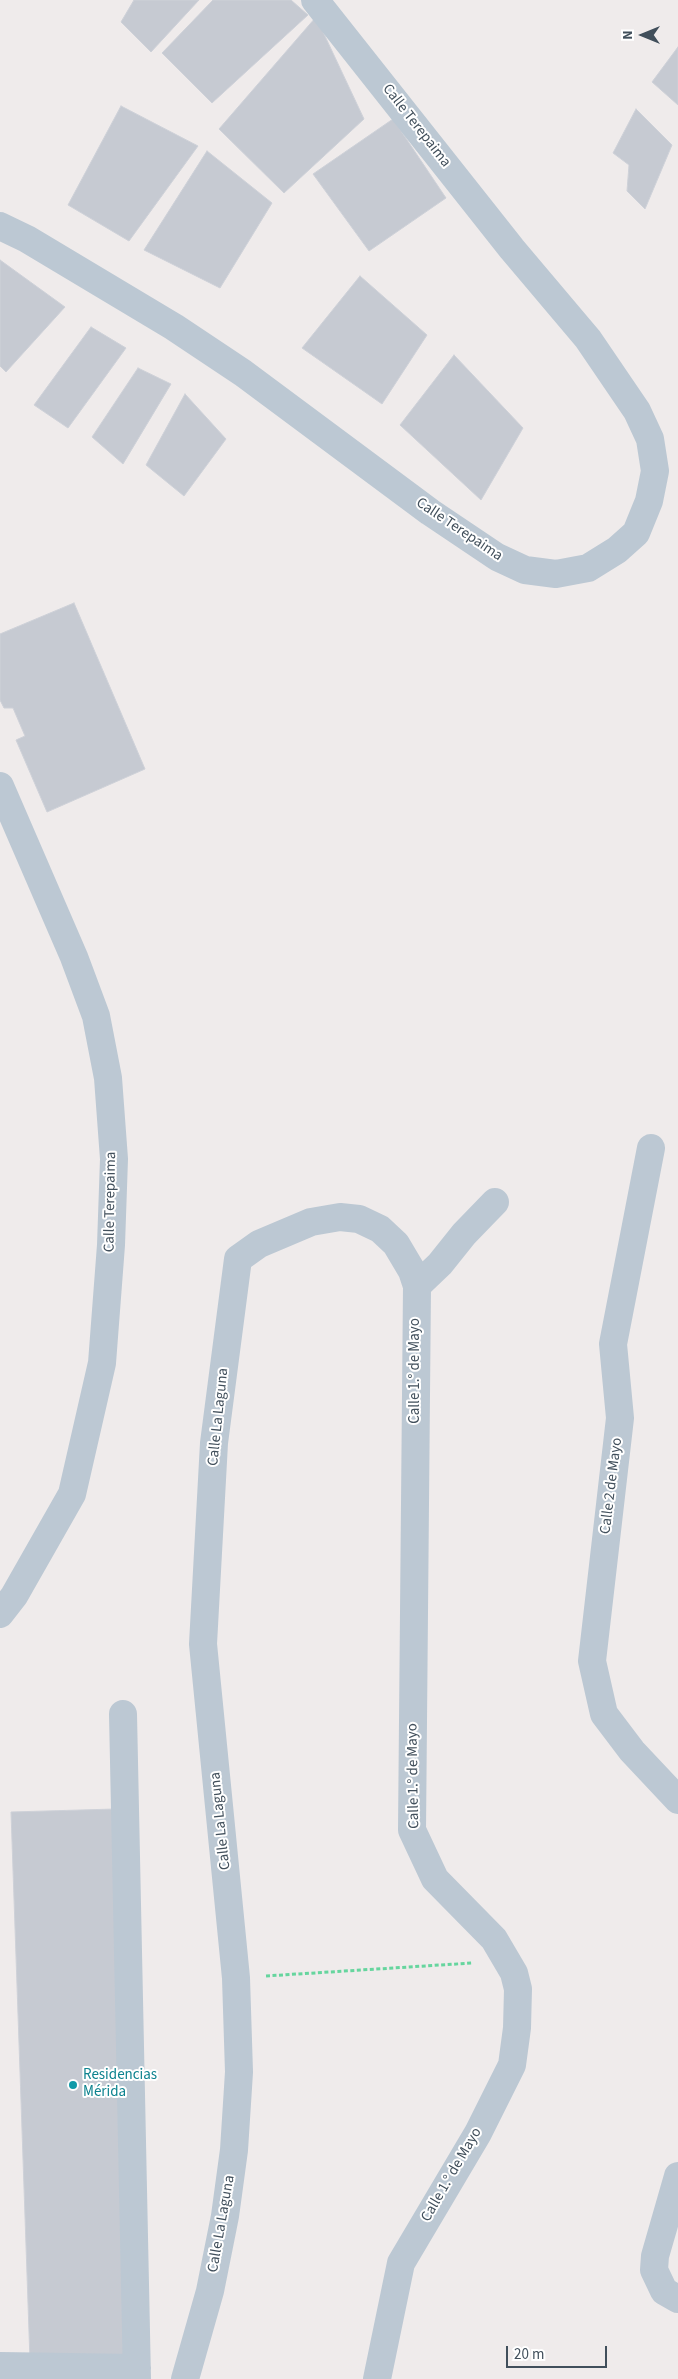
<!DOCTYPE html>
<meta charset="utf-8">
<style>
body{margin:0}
#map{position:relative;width:678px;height:2379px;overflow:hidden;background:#efebeb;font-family:"Source Sans 3",sans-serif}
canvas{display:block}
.north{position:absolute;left:618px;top:10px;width:50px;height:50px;-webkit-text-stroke:4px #fff;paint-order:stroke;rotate:270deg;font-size:14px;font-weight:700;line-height:20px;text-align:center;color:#414f5b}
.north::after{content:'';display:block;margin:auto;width:18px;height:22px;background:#414f5b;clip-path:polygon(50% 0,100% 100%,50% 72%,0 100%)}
.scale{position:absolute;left:506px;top:2346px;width:101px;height:22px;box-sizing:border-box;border:2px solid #414f5b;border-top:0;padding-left:6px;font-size:15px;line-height:18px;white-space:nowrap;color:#414f5b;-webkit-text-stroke:4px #fff;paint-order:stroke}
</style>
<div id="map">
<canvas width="678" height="2379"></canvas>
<div class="north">N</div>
<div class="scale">20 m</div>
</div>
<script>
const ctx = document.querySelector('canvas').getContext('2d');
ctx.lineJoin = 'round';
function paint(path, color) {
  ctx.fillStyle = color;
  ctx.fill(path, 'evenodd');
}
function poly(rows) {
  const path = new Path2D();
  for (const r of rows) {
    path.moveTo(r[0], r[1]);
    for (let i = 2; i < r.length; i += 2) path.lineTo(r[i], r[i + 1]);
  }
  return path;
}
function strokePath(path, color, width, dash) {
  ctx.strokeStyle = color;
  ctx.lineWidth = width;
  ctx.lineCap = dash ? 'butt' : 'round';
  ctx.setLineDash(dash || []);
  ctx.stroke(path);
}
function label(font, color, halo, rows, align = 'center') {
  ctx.font = font + ' "Source Sans 3",sans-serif';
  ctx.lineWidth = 4;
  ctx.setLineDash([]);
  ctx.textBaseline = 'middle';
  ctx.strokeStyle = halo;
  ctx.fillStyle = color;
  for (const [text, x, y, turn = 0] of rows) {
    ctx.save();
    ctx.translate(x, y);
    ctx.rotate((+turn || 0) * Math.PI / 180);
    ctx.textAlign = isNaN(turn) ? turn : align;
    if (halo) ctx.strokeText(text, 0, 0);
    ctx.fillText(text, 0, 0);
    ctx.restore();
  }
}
const building = poly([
 [134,0,199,0,151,52,121,22,134,0],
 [213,0,291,0,308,15,212,103,162,53,213,0],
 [316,17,364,119,284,193,219,129,316,17],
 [678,47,678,105,652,82,678,47],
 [121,106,198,146,129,241,68,205,121,106],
 [636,109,672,145,645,209,627,191,629,165,613,153,636,109],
 [393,119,446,198,369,251,313,174,393,119],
 [207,151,272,203,220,288,144,250,207,151],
 [0,260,65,307,6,372,0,366,0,260],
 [360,276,427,335,382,404,302,348,360,276],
 [91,327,126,348,68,428,34,405,91,327],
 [454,355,523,428,481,500,400,425,454,355],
 [138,368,171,384,123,464,92,437,138,368],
 [185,394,226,439,184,496,146,465,185,394],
 [74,603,145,769,47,812,16,740,25,736,13,708,4,708,0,700,0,634,74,603],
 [115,1809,134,2358,30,2361,11,1812,115,1809]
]);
paint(building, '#c6cad2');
strokePath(building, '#ced1d8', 1);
strokePath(poly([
 [266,1976,472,1963]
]), '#66d59e', 3, [4, 2.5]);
strokePath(poly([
 [0,226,27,239,174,327,243,373,430,512,497,557,525,570,556,574,588,568,617,550,636,533,649,501,655,471,650,439,637,411,588,339,512,249,315,0],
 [0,786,74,957,96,1016,108,1078,114,1159,111,1245,102,1363,72,1494,14,1596,0,1614],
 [651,1148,613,1344,620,1418,592,1661,604,1714,632,1751,678,1800],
 [123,1714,137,2379],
 [678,2176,655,2256,654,2270,664,2291,678,2299],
 [0,2366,137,2368],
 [185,2379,210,2291,225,2216,234,2150,239,2072,236,1978,203,1644,214,1443,238,1259,259,1244,311,1222,340,1217,359,1219,380,1229,396,1244,412,1271,417,1286,440,1264,464,1234,495,1202],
 [377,2379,401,2263,478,2133,512,2065,517,2028,518,1989,514,1973,494,1939,435,1879,412,1830,417,1286]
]), '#bcc8d3', 28);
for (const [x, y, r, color] of [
 [73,2085,5,"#0f9aa8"]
]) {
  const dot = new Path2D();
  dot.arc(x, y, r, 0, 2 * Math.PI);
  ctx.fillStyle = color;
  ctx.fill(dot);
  strokePath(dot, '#fff', 2);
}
label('15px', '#414f5b', '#fff', [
 ["Calle Terepaima",416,126,52],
 ["Calle Terepaima",459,530,34],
 ["Calle Terepaima",111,1202,-89],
 ["Calle 1.° de Mayo",416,1371,-90],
 ["Calle La Laguna",219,1417,-84],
 ["Calle 2 de Mayo",612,1486,-83],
 ["Calle 1.° de Mayo",414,1776,-91],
 ["Calle La Laguna",221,1821,-96],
 ["Calle 1.° de Mayo",452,2175,-60],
 ["Calle La Laguna",222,2224,-80]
]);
label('15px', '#0d838f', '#fff', [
 ["Residencias",83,2076],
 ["Mérida",83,2093]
], 'left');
</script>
